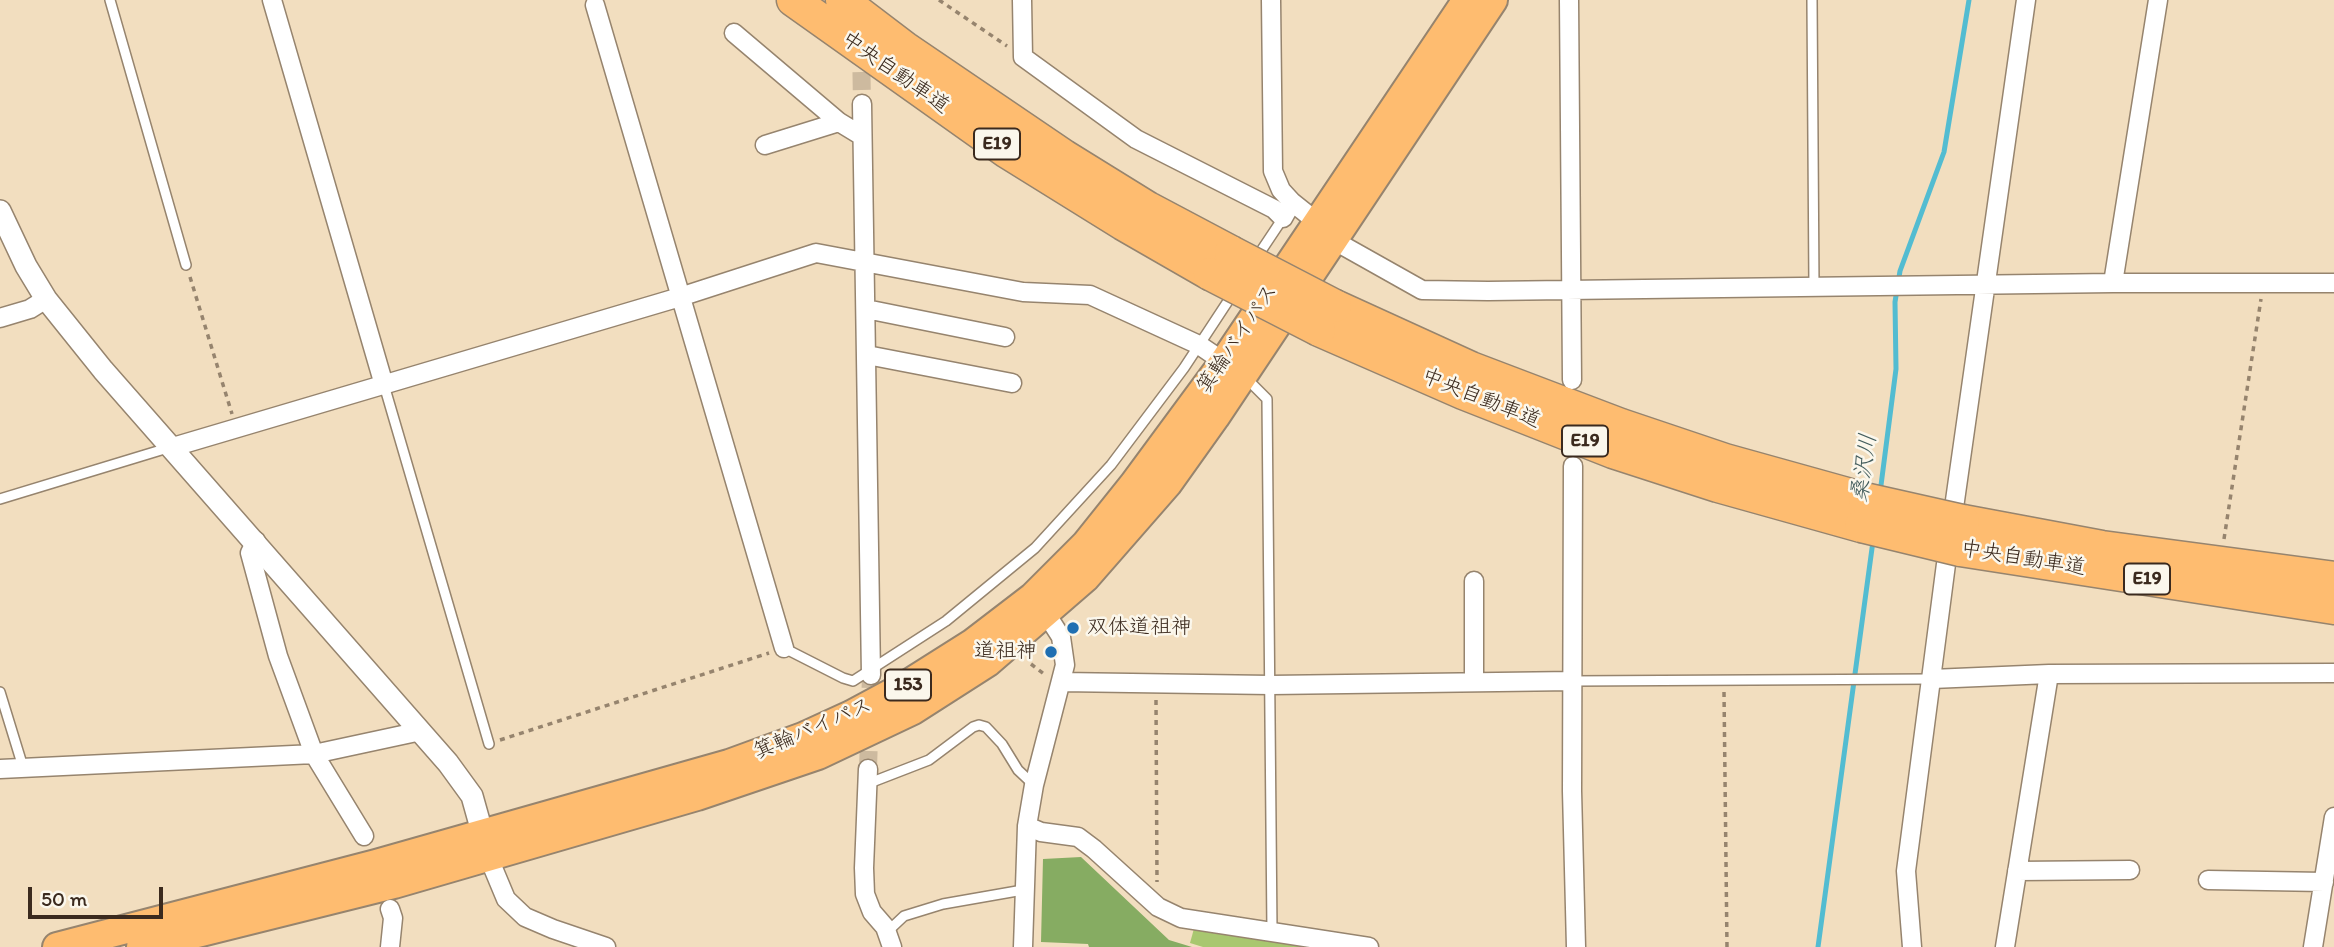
<!DOCTYPE html>
<meta charset="utf-8">
<style>
body{margin:0}
#map{position:relative;width:2334px;height:947px;overflow:hidden;background:#f2debf;font-family:Itim,sans-serif}
canvas{display:block}
.scale{position:absolute;left:28px;top:887px;width:135px;height:32px;box-sizing:border-box;border:4px solid #3b2a1e;border-top:0;padding-left:9px;font-size:21px;line-height:24px;white-space:nowrap;color:#3b2a1e;-webkit-text-stroke:5px #fbf7ec;paint-order:stroke}
</style>
<div id="map">
<canvas width="2334" height="947"></canvas>
<div class="scale">50 m</div>
</div>
<script>
const ctx = document.querySelector('canvas').getContext('2d');
ctx.lineJoin = 'round';
function paint(path, color) {
  ctx.fillStyle = color;
  ctx.fill(path, 'evenodd');
}
function poly(rows) {
  const path = new Path2D();
  for (const r of rows) {
    path.moveTo(r[0], r[1]);
    for (let i = 2; i < r.length; i += 2) path.lineTo(r[i], r[i + 1]);
  }
  return path;
}
function strokePath(path, color, width, dash) {
  ctx.strokeStyle = color;
  ctx.lineWidth = width;
  ctx.lineCap = dash ? 'butt' : 'round';
  ctx.setLineDash(dash || []);
  ctx.stroke(path);
}
function label(font, color, halo, rows, align = 'center') {
  ctx.font = font + ' Itim,"Klee One",sans-serif';
  ctx.lineWidth = 5;
  ctx.setLineDash([]);
  ctx.textBaseline = 'middle';
  ctx.strokeStyle = halo;
  ctx.fillStyle = color;
  for (const [text, x, y, turn = 0] of rows) {
    ctx.save();
    ctx.translate(x, y);
    ctx.rotate((+turn || 0) * Math.PI / 180);
    ctx.textAlign = isNaN(turn) ? turn : align;
    if (halo) ctx.strokeText(text, 0, 0);
    ctx.fillText(text, 0, 0);
    ctx.restore();
  }
}
paint(poly([
 [1195,925,1335,947,1203,947,1190,943]
]), '#a8c76f');
paint(poly([
 [1081,857,1169,940,1192,947,1089,947,1088,944,1041,942,1043,859]
]), '#86ac62');
strokePath(poly([
 [1880,493,1896,369,1895,302,1900,271,1944,152,1969,0],
 [1818,947,1873,541]
]), '#53bcd1', 5);
strokePath(poly([
 [861,45,862,104],
 [868,769,871,675]
]), '#cdba9f', 18, [18, 9]);
const service = poly([
 [110,0,186,265],
 [1812,0,1814,287],
 [1255,260,1283,218],
 [1246,378,1267,399,1272,931],
 [384,385,489,744],
 [0,499,171,447],
 [784,648,843,678,853,681,946,621,1035,548,1111,465,1184,368,1234,292],
 [1573,681,1932,679],
 [0,692,23,767],
 [867,784,929,760,973,727,979,725,986,727,1002,744,1018,770,1034,785],
 [887,932,904,916,943,904,1023,890]
]);
const minor = poly([
 [272,0,384,385],
 [1022,0,1023,57,1136,139,1274,209,1283,218,1292,202,1317,222],
 [1271,0,1273,171,1281,190,1292,202],
 [1569,0,1572,380],
 [595,5,784,648],
 [734,33,839,122,862,136],
 [862,104,871,675],
 [765,145,839,122],
 [1333,240,1422,290,1488,291,2113,283,2334,283],
 [2113,283,2158,0],
 [866,309,1005,337],
 [0,318,30,309,46,299],
 [867,355,1012,383],
 [173,447,680,297,816,253,1023,292,1090,295,1199,345,1224,362],
 [1573,466,1572,791,1576,947],
 [256,541,250,553,278,656,314,754,364,836],
 [1474,581,1474,682],
 [1932,679,2049,674,2334,673],
 [1061,682,1271,685,1573,681],
 [0,769,314,754,421,731],
 [868,769,864,868,865,894,872,912,885,927,892,947],
 [1027,826,1041,832,1078,837,1094,849,1158,907,1181,918,1369,947],
 [488,856,506,899,525,917,553,929,606,947],
 [2017,871,2130,870],
 [2208,880,2324,882],
 [390,947,393,918,390,909],
 [1023,947,1027,826,1034,785,1065,665,1061,637,1045,612],
 [1912,947,1906,871,1946,564,2026,0],
 [2005,947,2049,674],
 [2313,947,2334,817]
]);
const tertiary = poly([
 [0,211,26,266,46,299,103,370,448,763,472,796,486,846]
]);
const trunk = poly([
 [57,947,376,864,729,764,803,737,851,715,905,686,973,643,1033,597,1086,544,1134,484,1224,362,1467,0],
 [141,947,394,884,697,796,818,755,913,710,988,662,1085,578,1168,483,1215,417,1493,0]
]);
const motorway = poly([
 [793,0,1007,152,1123,224,1210,274],
 [842,0,905,48,1064,156,1148,208,1231,252],
 [1335,306,1471,368,1621,425,1725,460,1865,499],
 [1319,330,1463,393,1613,452,1718,486,1861,526],
 [1963,521,2102,547,2334,578],
 [1960,550,2334,608]
]);
strokePath(service, '#96846e', 12);
strokePath(minor, '#96846e', 21);
strokePath(tertiary, '#96846e', 24);
strokePath(trunk, '#96846e', 32);
strokePath(motorway, '#96846e', 35);
strokePath(poly([
 [939,0,1007,46],
 [190,277,232,414],
 [2224,539,2261,299],
 [1031,664,1044,674],
 [1724,692,1727,947],
 [1156,700,1157,882],
 [500,740,769,653]
]), '#96846e', 3.5, [5, 5]);
strokePath(service, '#fff', 9);
strokePath(minor, '#fff', 18);
strokePath(tertiary, '#fff', 21);
strokePath(trunk, '#febc70', 28);
strokePath(motorway, '#febc70', 32);
const motorwayBridge = poly([
 [1231,252,1335,306],
 [1210,274,1319,330],
 [1865,499,1963,521],
 [1861,526,1960,550]
]);
strokePath(motorwayBridge, '#96846e', 35, []);
strokePath(motorwayBridge, '#febc70', 32);
for (const [x, y, r, color] of [
 [1073,628,7,"#1f6fb2"],
 [1051,652,7,"#1f6fb2"]
]) {
  const dot = new Path2D();
  dot.arc(x, y, r, 0, 2 * Math.PI);
  ctx.fillStyle = color;
  ctx.fill(dot);
  strokePath(dot, '#fbf7ec', 2.5);
}
for (const [x, y, w] of [
 [997,144,46],
 [1585,441,46],
 [2147,579,46],
 [908,685,46]
]) {
  const box = new Path2D();
  box.roundRect(x - w / 2, y - 15.5, w, 31, 5);
  ctx.fillStyle = '#fbf7ec';
  ctx.fill(box);
  strokePath(box, '#3b2a1e', 2);
}
label('bold 19px', '#3b2a1e', null, [
 ["E19",997,144],
 ["E19",1585,441],
 ["E19",2147,579],
 ["153",908,685]
]);
label('21px', '#3b2a1e', '#fbf7ec', [
 ["中央自動車道",895,73,35],
 ["箕輪バイパス",1238,339,-56],
 ["中央自動車道",1481,399,22],
 ["中央自動車道",2023,559,9],
 ["箕輪バイパス",813,729,-23]
]);
label('21px', '#3b2a1e', '#fbf7ec', [
 ["双体道祖神",1087,628],
 ["道祖神",1037,652,"right"]
], 'left');
label('italic 23px', '#435d5d', '#fbf7ec', [
 ["桑沢川",1865,468,-82]
]);
</script>
